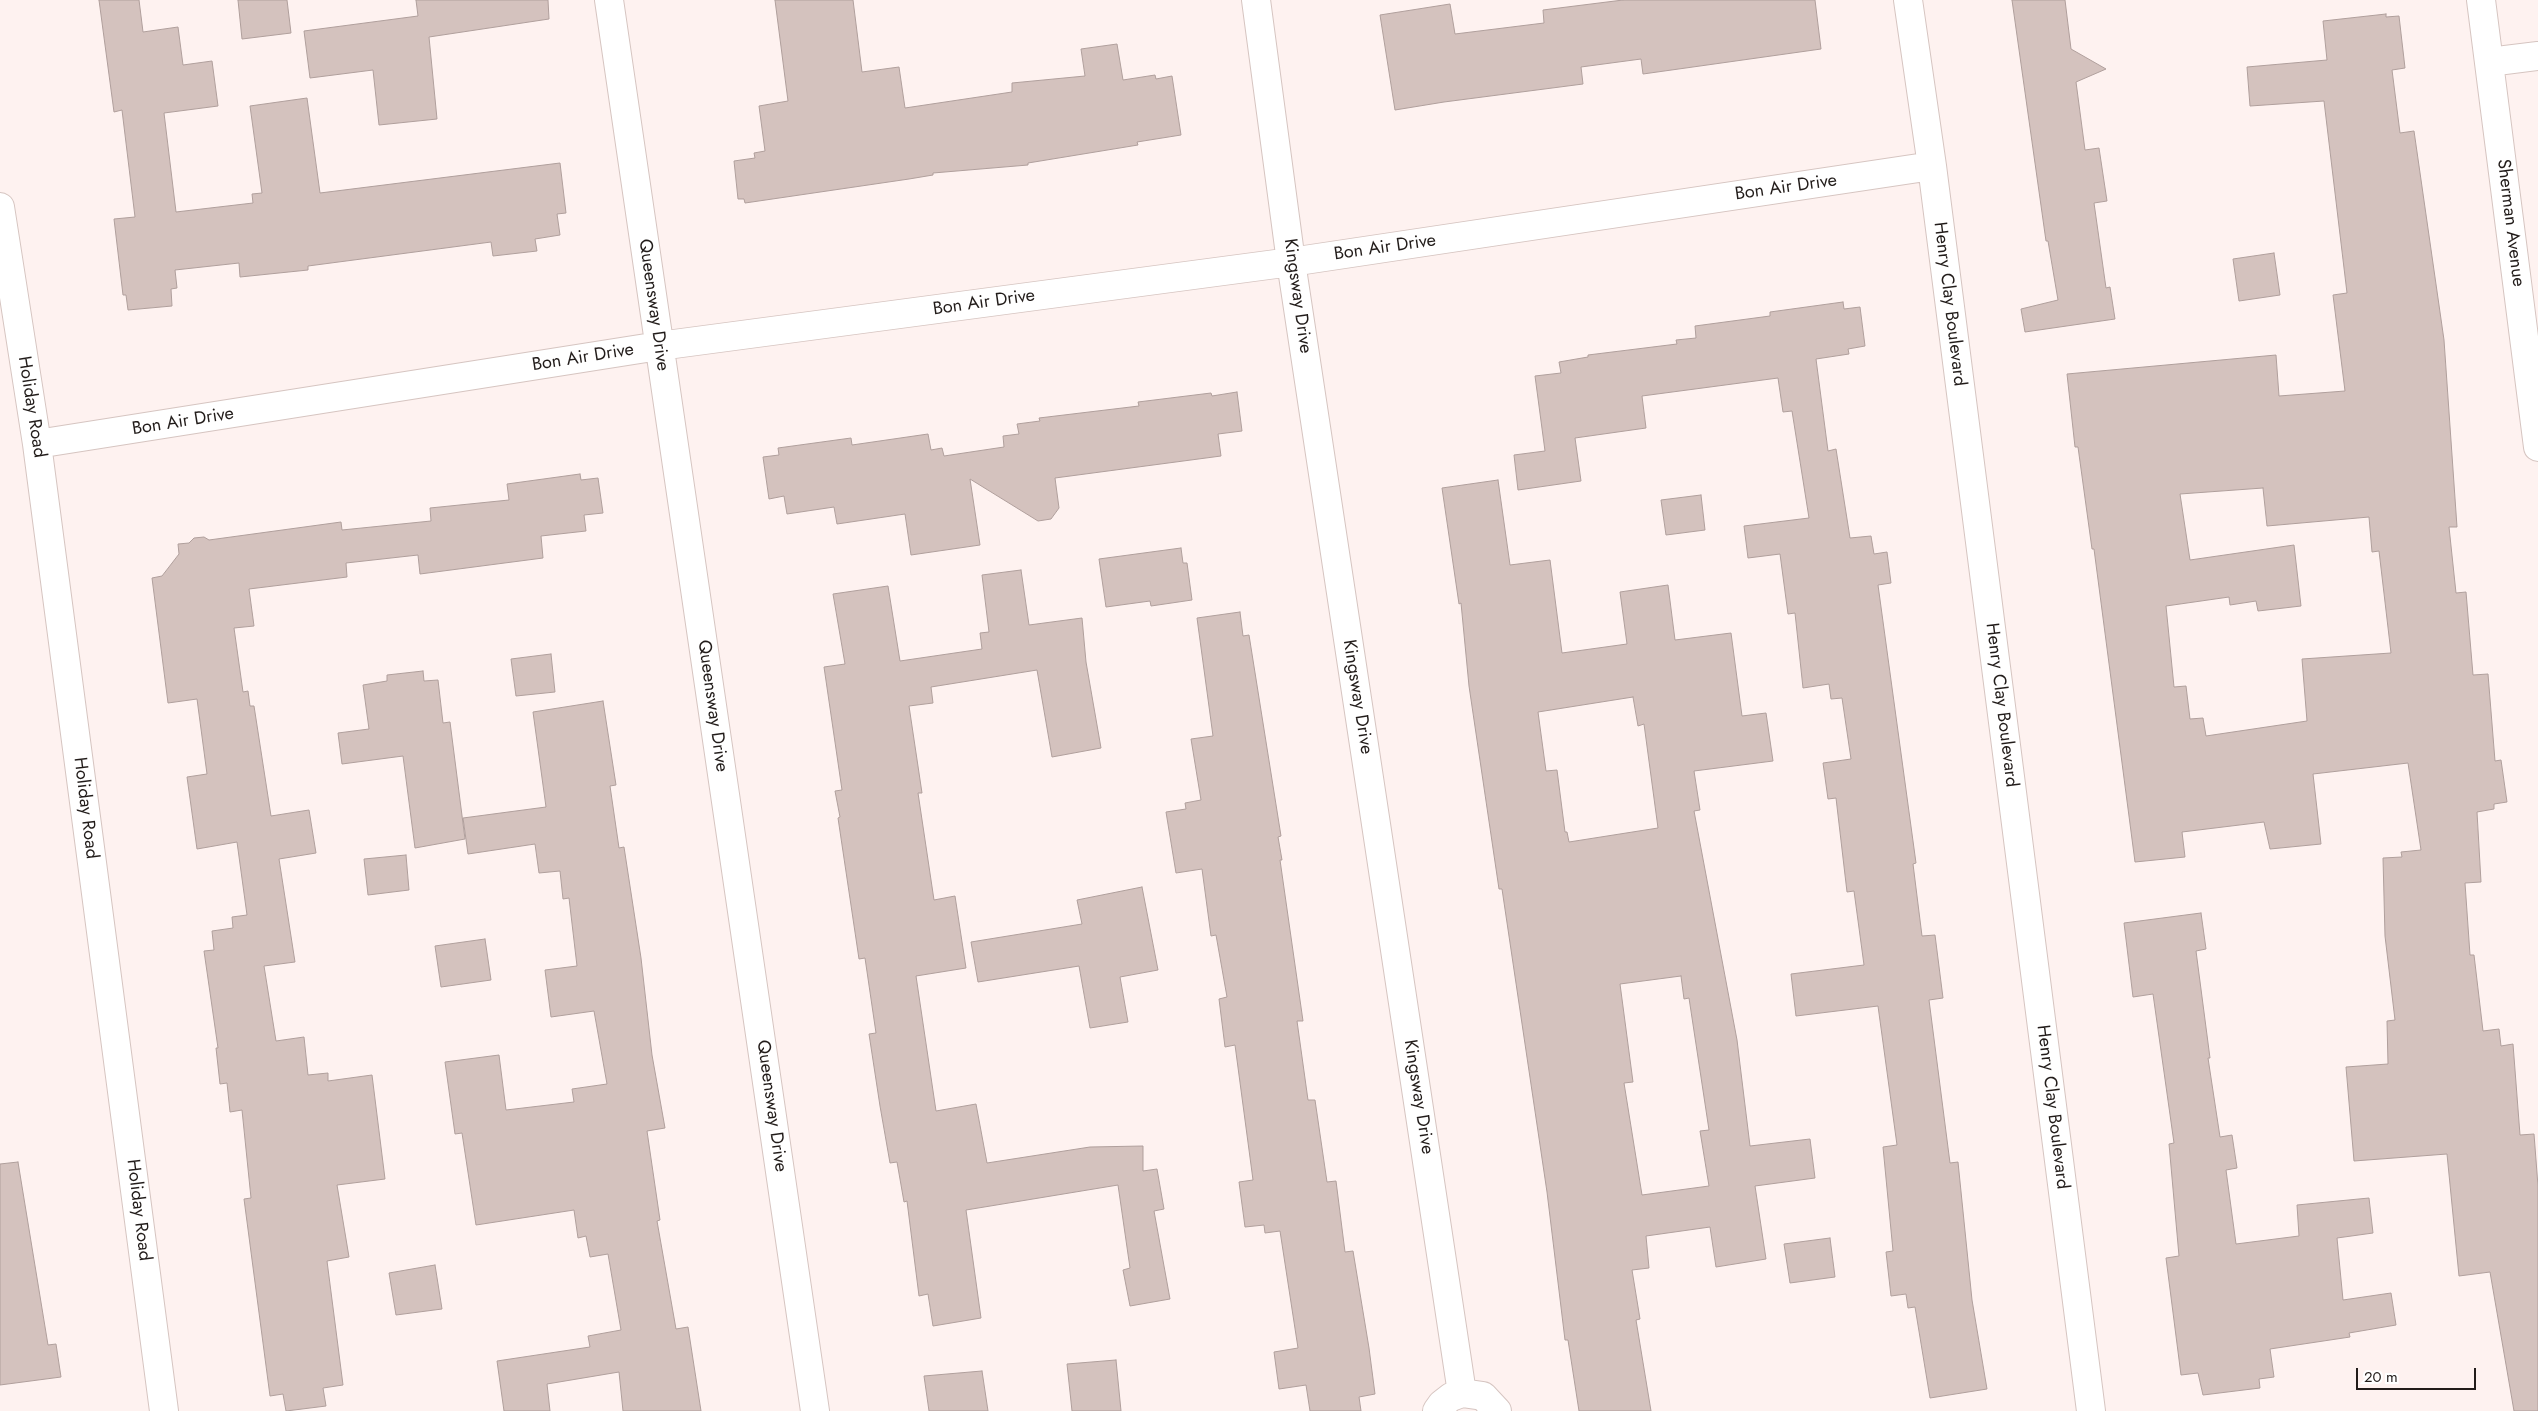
<!DOCTYPE html>
<style>
body{margin:0}
#map{position:relative;width:2538px;height:1411px;overflow:hidden;background:#fef2f0;font-family:Jost,sans-serif}
canvas{display:block}
.scale{position:absolute;left:2356px;top:1368px;width:120px;height:22px;box-sizing:border-box;border:2px solid #221c1a;border-top:0;padding-left:6px;font-size:15px;line-height:18px;white-space:nowrap;color:#221c1a;-webkit-text-stroke:4px #fff;paint-order:stroke}
</style>
<div id="map">
<canvas width="2538" height="1411"></canvas>
<div class="scale">20 m</div>
</div>
<script>
const ctx = document.querySelector('canvas').getContext('2d');
ctx.lineJoin = 'round';
function paint(path, color) {
  ctx.fillStyle = color;
  ctx.fill(path, 'evenodd');
}
function poly(rows) {
  const path = new Path2D();
  for (const r of rows) {
    path.moveTo(r[0], r[1]);
    for (let i = 2; i < r.length; i += 2) path.lineTo(r[i], r[i + 1]);
  }
  return path;
}
function strokePath(path, color, width, dash) {
  ctx.strokeStyle = color;
  ctx.lineWidth = width;
  ctx.lineCap = dash ? 'butt' : 'round';
  ctx.setLineDash(dash || []);
  ctx.stroke(path);
}
function label(font, color, halo, rows, align = 'center') {
  ctx.font = font + ' Jost,sans-serif';
  ctx.lineWidth = 5;
  ctx.setLineDash([]);
  ctx.textBaseline = 'middle';
  ctx.strokeStyle = halo;
  ctx.fillStyle = color;
  for (const [text, x, y, turn = 0] of rows) {
    ctx.save();
    ctx.translate(x, y);
    ctx.rotate((+turn || 0) * Math.PI / 180);
    ctx.textAlign = isNaN(turn) ? turn : align;
    if (halo) ctx.strokeText(text, 0, 0);
    ctx.fillText(text, 0, 0);
    ctx.restore();
  }
}
const building = poly([
 [99,0,139,0,143,32,178,27,183,65,212,61,218,106,164,113,176,212,253,203,252,194,262,193,250,106,307,98,320,193,560,163,566,213,557,214,560,235,535,239,537,251,493,256,491,242,308,266,308,270,240,277,239,263,175,270,177,288,171,289,172,306,128,310,126,295,123,295,114,219,135,217,122,110,114,112,99,0],
 [238,0,287,0,291,33,242,39,238,0],
 [416,0,548,0,549,19,429,37,437,119,379,125,373,70,310,78,304,31,418,16,416,0],
 [775,0,853,0,862,72,899,67,905,108,1012,92,1012,83,1085,76,1081,49,1117,44,1123,80,1155,75,1156,79,1172,76,1181,135,1137,142,1138,145,1028,163,1028,165,933,173,933,175,909,179,745,203,744,199,738,199,734,161,755,158,754,153,765,151,759,106,788,101,775,0],
 [1623,0,1815,0,1821,49,1643,74,1641,59,1581,67,1583,84,1444,102,1395,110,1380,15,1450,4,1455,34,1544,23,1543,10,1623,0],
 [2012,0,2065,0,2071,49,2106,69,2076,82,2085,150,2099,148,2107,201,2094,203,2106,288,2110,287,2115,319,2025,332,2021,309,2058,300,2048,241,2046,241,2012,0],
 [2386,14,2386,17,2399,16,2405,68,2392,70,2400,133,2414,131,2444,340,2457,527,2449,527,2456,593,2466,592,2473,675,2488,674,2495,761,2501,760,2507,802,2494,804,2494,809,2477,812,2481,882,2465,883,2470,955,2474,955,2483,1031,2499,1029,2501,1046,2513,1044,2520,1135,2534,1134,2538,1186,2538,1411,2514,1411,2490,1272,2459,1276,2447,1154,2354,1161,2346,1067,2388,1064,2387,1021,2395,1020,2385,936,2383,858,2402,857,2401,852,2421,850,2408,763,2313,774,2321,844,2270,849,2264,822,2182,832,2185,857,2135,862,2094,549,2092,549,2078,447,2075,447,2067,374,2276,355,2279,396,2345,391,2333,295,2347,293,2324,101,2250,106,2247,67,2327,60,2323,21,2386,14],
 [2263,488,2267,526,2369,517,2372,552,2379,551,2391,653,2302,659,2307,721,2206,736,2203,718,2190,719,2186,686,2174,687,2166,606,2229,597,2230,605,2256,601,2258,611,2301,606,2294,545,2190,560,2180,494,2263,488],
 [2274,253,2280,295,2239,301,2233,259,2274,253],
 [1843,302,1844,309,1860,307,1865,346,1848,349,1849,354,1816,359,1828,451,1836,449,1850,538,1871,536,1874,554,1887,552,1891,583,1878,585,1916,863,1913,864,1922,936,1935,935,1943,998,1929,1000,1950,1163,1958,1162,1972,1300,1987,1389,1930,1398,1915,1307,1908,1308,1906,1294,1891,1296,1886,1252,1893,1251,1883,1147,1897,1145,1878,1006,1796,1016,1791,974,1864,965,1854,891,1847,892,1836,798,1828,799,1823,763,1851,759,1842,698,1831,699,1829,684,1803,688,1795,613,1788,614,1780,554,1748,558,1744,526,1809,518,1792,411,1783,412,1778,378,1642,396,1646,428,1575,438,1581,481,1518,490,1514,455,1545,451,1535,376,1561,373,1559,362,1588,357,1588,355,1677,344,1676,340,1696,338,1695,326,1770,316,1770,312,1843,302],
 [1237,392,1242,431,1218,434,1221,456,1055,478,1059,508,1051,519,1038,521,970,479,980,545,911,555,905,514,837,524,834,507,787,514,784,496,769,499,763,457,779,455,778,448,851,438,852,445,928,434,931,450,942,448,944,456,1004,447,1003,436,1019,434,1017,424,1040,421,1039,418,1139,406,1138,402,1211,393,1212,396,1237,392],
 [580,474,581,480,598,478,603,513,584,515,586,531,541,536,543,558,420,574,418,555,346,563,347,577,249,589,254,626,234,628,243,692,248,691,250,706,254,706,271,816,309,810,316,853,279,859,295,962,264,966,276,1041,304,1037,308,1075,328,1073,328,1081,372,1075,385,1179,337,1185,349,1257,327,1261,343,1385,323,1388,326,1406,286,1411,283,1394,270,1396,244,1199,251,1198,242,1110,230,1112,227,1083,220,1084,216,1048,218,1048,204,951,214,950,212,931,233,928,232,917,247,915,237,842,197,849,187,777,207,774,197,699,168,703,152,578,162,576,179,554,178,544,189,543,194,538,204,537,209,540,341,522,342,530,431,521,430,508,509,500,507,484,580,474],
 [1498,480,1510,565,1550,560,1562,653,1627,644,1620,592,1668,585,1675,640,1731,633,1742,716,1766,713,1773,761,1694,771,1700,810,1694,811,1737,1040,1750,1146,1810,1139,1815,1178,1755,1186,1766,1259,1716,1267,1710,1227,1646,1236,1649,1268,1632,1270,1640,1319,1636,1320,1651,1411,1579,1411,1568,1340,1565,1340,1547,1192,1502,889,1499,889,1469,686,1461,603,1459,604,1442,488,1498,480],
 [1633,697,1638,726,1644,724,1658,828,1569,842,1567,832,1565,832,1557,770,1546,771,1538,712,1633,697],
 [1681,976,1684,999,1689,998,1709,1130,1700,1131,1709,1186,1642,1195,1624,1083,1633,1082,1620,984,1681,976],
 [1701,495,1705,530,1666,535,1661,500,1701,495],
 [1181,548,1183,563,1187,563,1192,600,1151,606,1150,601,1106,607,1099,559,1181,548],
 [1021,570,1029,625,1082,618,1086,662,1101,748,1052,757,1037,670,931,687,933,703,909,706,922,793,918,793,934,900,955,896,966,968,916,976,936,1111,976,1104,987,1163,1090,1147,1143,1146,1143,1171,1157,1169,1164,1209,1154,1211,1170,1299,1130,1306,1123,1270,1130,1268,1118,1185,966,1210,981,1318,933,1326,928,1294,919,1296,907,1201,904,1202,897,1162,890,1163,880,1106,869,1034,876,1033,865,958,859,959,838,818,840,817,835,791,842,790,824,667,845,664,833,594,888,586,900,661,982,649,980,633,989,632,982,575,1021,570],
 [1240,612,1243,636,1249,635,1281,836,1278,837,1282,860,1280,860,1303,1021,1297,1021,1308,1100,1315,1100,1327,1182,1336,1181,1345,1252,1353,1251,1369,1348,1375,1394,1359,1397,1361,1411,1310,1411,1306,1385,1279,1389,1274,1352,1298,1348,1280,1231,1265,1233,1264,1225,1245,1227,1239,1182,1253,1180,1235,1045,1225,1047,1219,999,1227,997,1216,935,1211,936,1202,869,1176,873,1166,812,1186,809,1185,803,1201,800,1191,739,1213,736,1197,618,1240,612],
 [551,654,555,692,516,696,511,659,551,654],
 [423,671,424,681,438,680,443,723,450,722,465,839,415,848,403,756,342,764,338,733,369,729,363,685,387,681,387,675,423,671],
 [603,701,616,785,610,786,619,848,624,847,641,958,652,1055,665,1128,647,1131,660,1220,657,1221,676,1329,688,1327,701,1411,623,1411,619,1372,547,1384,550,1411,504,1411,497,1361,590,1347,588,1336,621,1330,608,1254,590,1257,586,1236,578,1238,574,1210,476,1225,462,1133,455,1134,445,1062,499,1055,506,1110,574,1102,572,1089,607,1084,594,1011,551,1017,545,970,577,966,569,898,563,899,560,871,539,873,535,844,468,854,463,818,546,807,533,712,603,701],
 [406,855,409,890,368,895,364,859,406,855],
 [1142,887,1158,970,1120,977,1128,1022,1090,1028,1079,966,978,982,971,942,1082,924,1077,900,1142,887],
 [2201,913,2206,949,2196,951,2210,1058,2208,1058,2220,1137,2232,1135,2237,1168,2226,1170,2236,1244,2299,1236,2297,1205,2369,1198,2373,1233,2337,1238,2343,1300,2391,1293,2396,1325,2349,1333,2350,1337,2270,1349,2274,1377,2259,1379,2260,1388,2203,1395,2198,1373,2181,1375,2166,1258,2179,1256,2169,1144,2174,1143,2153,994,2133,997,2124,923,2201,913],
 [485,939,491,980,441,987,435,946,485,939],
 [18,1162,48,1345,56,1344,61,1377,0,1385,0,1164,18,1162],
 [1830,1238,1835,1277,1790,1283,1784,1244,1830,1238],
 [435,1265,442,1309,396,1315,389,1273,435,1265],
 [1116,1360,1121,1411,1072,1411,1067,1364,1116,1360],
 [982,1371,988,1411,929,1411,924,1376,982,1371]
]);
paint(building, '#d4c2be');
strokePath(building, '#b09f9c', 1);
const minor = poly([
 [609,0,815,1411],
 [1256,0,1291,262,1462,1393],
 [1908,0,1932,166,2091,1411],
 [2481,0,2538,447],
 [2489,62,2538,56],
 [0,207,37,444,164,1411],
 [37,444,659,346,1291,262,1932,166],
 [1437,1411,1442,1404,1451,1397,1462,1393,1483,1396,1497,1411]
]);
strokePath(minor, '#d6c5c1', 30);
strokePath(minor, '#fff', 28);
label('18px', '#221c1a', '#fff', [
 ["Bon Air Drive",1786,188,-8],
 ["Sherman Avenue",2510,223,83],
 ["Bon Air Drive",1385,248,-8],
 ["Kingsway Drive",1297,296,82],
 ["Bon Air Drive",984,303,-8],
 ["Henry Clay Boulevard",1949,304,83],
 ["Queensway Drive",653,305,82],
 ["Bon Air Drive",583,358,-9],
 ["Holiday Road",31,407,81],
 ["Bon Air Drive",183,422,-9],
 ["Kingsway Drive",1357,697,81],
 ["Henry Clay Boulevard",2001,705,83],
 ["Queensway Drive",712,706,82],
 ["Holiday Road",85,808,83],
 ["Kingsway Drive",1418,1097,81],
 ["Queensway Drive",771,1106,82],
 ["Henry Clay Boulevard",2052,1107,83],
 ["Holiday Road",138,1210,83]
]);
</script>
